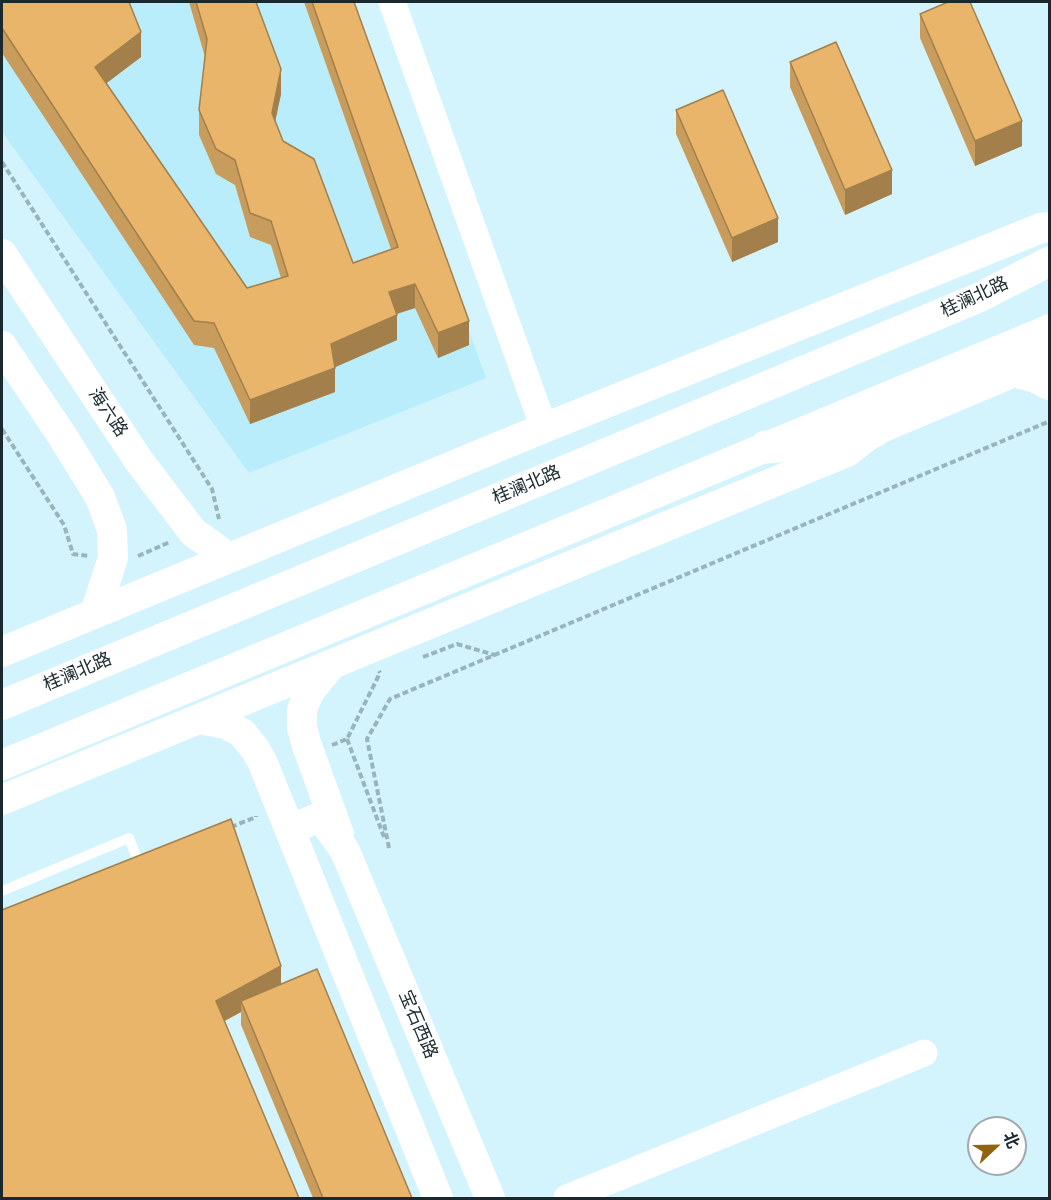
<!DOCTYPE html>
<meta charset="utf-8">
<style>
body{margin:0}
#map{position:relative;width:1051px;height:1200px;overflow:hidden;background:#d4f4fd;font-family:"Titillium Web","Noto Sans SC",sans-serif}
canvas{display:block}
.frame{position:absolute;inset:0;border:3px solid #19292d;pointer-events:none}
.north{position:absolute;left:967px;top:1116px;width:60px;height:60px;box-sizing:border-box;background:#fff;border:2px solid #a3a9ab;border-radius:50%;rotate:68deg;font-size:16px;font-weight:700;line-height:24px;text-align:center;color:#19292d}
.north::after{content:'';display:block;margin:auto;width:21px;height:27px;background:#926310;clip-path:polygon(50% 0,100% 100%,50% 72%,0 100%)}
</style>
<div id="map">
<canvas width="1051" height="1200"></canvas>
<div class="frame"></div>
<div class="north">北</div>
</div>
<script>
const ctx = document.querySelector('canvas').getContext('2d');
ctx.lineJoin = 'round';
function paint(path, color) {
  ctx.fillStyle = color;
  ctx.fill(path, 'evenodd');
}
function poly(rows) {
  const path = new Path2D();
  for (const r of rows) {
    path.moveTo(r[0], r[1]);
    for (let i = 2; i < r.length; i += 2) path.lineTo(r[i], r[i + 1]);
  }
  return path;
}
function strokePath(path, color, width, dash) {
  ctx.strokeStyle = color;
  ctx.lineWidth = width;
  ctx.lineCap = dash ? 'butt' : 'round';
  ctx.setLineDash(dash || []);
  ctx.stroke(path);
}
function label(font, color, halo, rows, align = 'center') {
  ctx.font = font + ' "Titillium Web","Noto Sans SC",sans-serif';
  ctx.lineWidth = 6;
  ctx.setLineDash([]);
  ctx.textBaseline = 'middle';
  ctx.strokeStyle = halo;
  ctx.fillStyle = color;
  for (const [text, x, y, turn = 0] of rows) {
    ctx.save();
    ctx.translate(x, y);
    ctx.rotate((+turn || 0) * Math.PI / 180);
    ctx.textAlign = isNaN(turn) ? turn : align;
    if (halo) ctx.strokeText(text, 0, 0);
    ctx.fillText(text, 0, 0);
    ctx.restore();
  }
}
paint(poly([
 [2,2,352,2,486,378,249,473,2,132]
]), '#baedfb');
strokePath(poly([
 [2,162,212,489,219,519],
 [2,429,64,525,73,554,89,556],
 [138,556,170,542],
 [423,657,457,644,495,655],
 [347,739,384,837],
 [332,745,347,739,380,673,379,671],
 [231,827,256,817,256,816],
 [389,848,367,739,390,699,1050,421]
]), '#99b4bb', 4, [6, 3]);
strokePath(poly([
 [2,891,129,838,141,869]
]), '#fff', 10);
strokePath(poly([
 [392,2,544,428],
 [1011,373,1034,379,1050,387],
 [567,1198,924,1053]
]), '#fff', 27);
strokePath(poly([
 [2,254,139,461,193,532,229,558],
 [2,346,61,434,100,497,112,530,113,558,95,613],
 [2,652,544,428,1041,228,1050,227],
 [331,665,309,692,302,710,302,727,306,743,339,834],
 [2,705,978,298,1050,261],
 [199,719,226,724,242,733,255,749,262,761,438,1198],
 [2,765,1050,329],
 [2,800,847,452,874,431,1050,357],
 [290,829,321,817,345,851,490,1198]
]), '#fff', 30);
strokePath(poly([
 [766,447,801,444,874,431]
]), '#fff', 33);
paint(poly([
 [2,2,141,57,106,83,247,288,281,278,271,245,250,237,235,185,216,174,199,135,199,110,205,57,189,2,256,2,281,94,275,121,283,141,353,263,391,249,304,2,354,2,469,345,438,358,415,308,397,314,397,340,335,367,335,392,250,424,214,348,194,345,2,53],
 [920,14,1022,146,975,166,920,38],
 [790,62,892,194,845,215,790,87],
 [676,110,778,242,732,262,676,134],
 [2,910,281,984,412,1198,313,1198,241,1025,241,1012,225,1021]
]), '#c89c5c');
paint(poly([
 [141,32,141,57,95,92,95,67],
 [281,69,281,94,272,137,272,113],
 [1022,121,1022,146,975,166,975,141],
 [892,170,892,194,845,215,845,190],
 [778,218,778,242,732,262,732,238],
 [415,284,415,308,389,316,389,292],
 [397,315,397,340,331,369,331,344],
 [469,321,469,345,438,358,438,333],
 [335,368,335,392,250,424,250,400],
 [281,966,281,991,241,1001,241,1012,216,1025,216,1001]
]), '#a37f4b');
const building = poly([
 [2,2,129,2,141,32,95,67,247,288,288,276,271,221,250,213,235,160,216,149,199,110,207,39,196,2,256,2,281,69,272,113,283,141,314,159,353,263,398,247,312,2,354,2,469,321,438,333,415,284,389,292,397,315,331,344,335,368,250,400,214,323,194,321,2,28,2,2],
 [948,2,970,2,1022,121,975,141,920,14,948,2],
 [836,42,892,170,845,190,790,62,836,42],
 [723,90,778,218,732,238,676,110,723,90],
 [231,819,281,966,216,1001,299,1198,2,1198,2,910,231,819],
 [317,969,412,1198,323,1198,241,1001,317,969]
]);
paint(building, '#e9b56b');
strokePath(building, '#a37f4b', 1.5);
label('18px', '#19292d', '#fff', [
 ["桂澜北路",975,298,-25],
 ["海六路",107,413,56],
 ["桂澜北路",527,486,-23],
 ["桂澜北路",78,673,-23],
 ["宝石西路",417,1025,67]
]);
</script>
